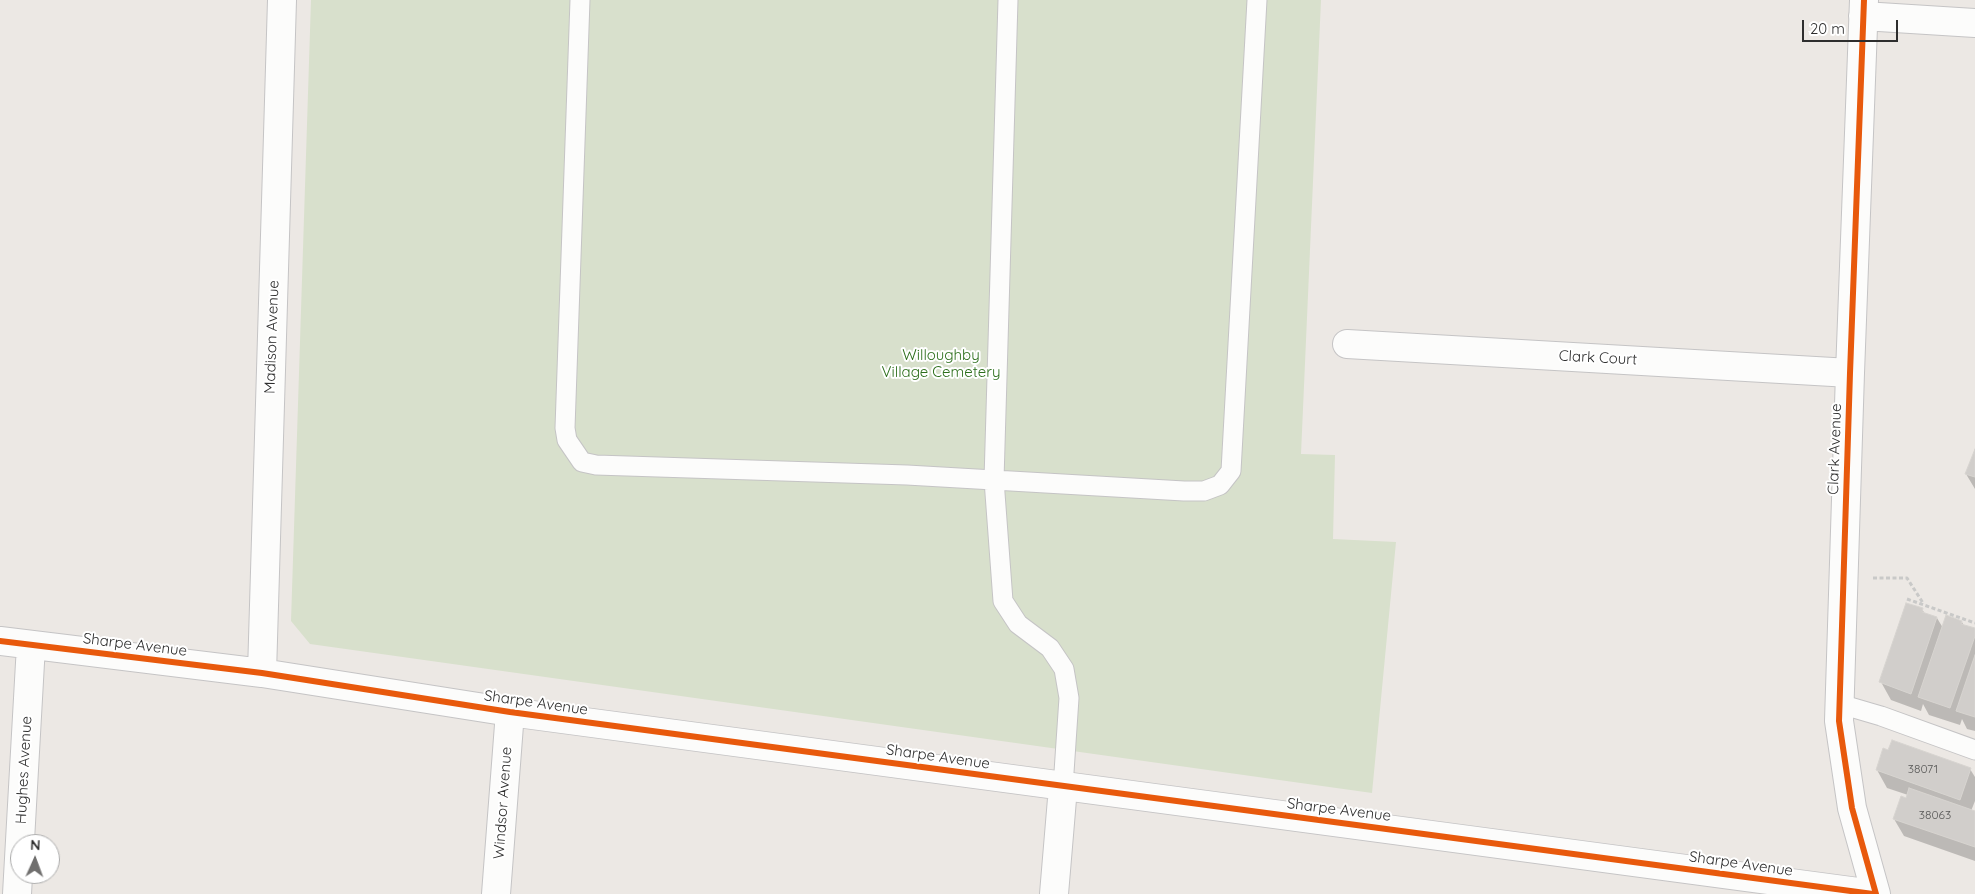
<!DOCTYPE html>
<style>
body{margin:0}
#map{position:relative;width:1975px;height:894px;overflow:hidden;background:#ece8e4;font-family:Quicksand,sans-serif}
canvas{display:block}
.north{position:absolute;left:10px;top:834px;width:50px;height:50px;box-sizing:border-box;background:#fff;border:1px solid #ababab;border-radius:50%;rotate:2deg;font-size:14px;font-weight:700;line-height:20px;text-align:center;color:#2e2e2e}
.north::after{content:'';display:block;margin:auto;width:18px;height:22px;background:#706f6e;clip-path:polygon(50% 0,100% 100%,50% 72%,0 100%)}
.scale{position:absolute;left:1802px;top:20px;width:96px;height:22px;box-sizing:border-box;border:2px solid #2e2e2e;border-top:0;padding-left:6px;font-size:15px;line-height:18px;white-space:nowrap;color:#2e2e2e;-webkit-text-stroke:4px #fff;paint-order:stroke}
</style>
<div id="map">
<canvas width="1975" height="894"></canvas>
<div class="north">N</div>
<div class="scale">20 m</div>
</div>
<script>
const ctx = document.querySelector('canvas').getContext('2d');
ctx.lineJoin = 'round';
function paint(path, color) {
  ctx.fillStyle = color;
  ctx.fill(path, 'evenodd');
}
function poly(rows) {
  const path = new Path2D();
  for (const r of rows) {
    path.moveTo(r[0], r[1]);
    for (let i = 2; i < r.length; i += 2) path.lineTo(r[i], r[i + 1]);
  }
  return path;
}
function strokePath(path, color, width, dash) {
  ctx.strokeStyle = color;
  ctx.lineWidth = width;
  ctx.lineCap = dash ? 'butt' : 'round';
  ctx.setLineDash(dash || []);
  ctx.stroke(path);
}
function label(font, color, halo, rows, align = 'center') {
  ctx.font = font + ' Quicksand,sans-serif';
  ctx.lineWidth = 4;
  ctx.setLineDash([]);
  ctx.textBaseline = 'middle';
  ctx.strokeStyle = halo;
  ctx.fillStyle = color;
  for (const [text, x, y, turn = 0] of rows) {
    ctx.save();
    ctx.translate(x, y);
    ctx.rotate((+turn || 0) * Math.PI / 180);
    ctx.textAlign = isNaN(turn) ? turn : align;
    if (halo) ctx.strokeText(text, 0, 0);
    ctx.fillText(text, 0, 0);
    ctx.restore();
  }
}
paint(poly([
 [311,0,1321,0,1301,454,1335,455,1333,539,1396,542,1372,793,310,644,291,621]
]), '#d8e0cc');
paint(poly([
 [1975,452,1975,489,1966,474],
 [1922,609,1925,614,1937,618,1943,628,1962,622,1964,626,1975,630,1975,731,1967,729,1962,719,1960,725,1929,715,1923,704,1921,711,1891,700,1881,682],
 [1970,769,1975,777,1975,801,1971,811,1975,813,1975,861,1904,836,1894,819,1908,795,1887,788,1877,770]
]), '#0003');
const building = poly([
 [1975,449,1975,477,1965,474,1975,449],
 [1906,603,1923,608,1922,612,1937,617,1911,694,1879,682,1906,603],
 [1946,615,1962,621,1961,624,1975,628,1975,636,1950,708,1918,697,1946,615],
 [1975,655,1975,717,1956,711,1975,655],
 [1892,740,1971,768,1960,800,1876,770,1883,748,1888,750,1892,740],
 [1909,788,1975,811,1975,847,1893,819,1901,796,1906,798,1909,788]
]);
paint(building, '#d1cecb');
strokePath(building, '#d7d4d0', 1);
const lane = poly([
 [580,0,565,428,567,440,582,462,596,465,907,475,1184,491,1204,491,1220,485,1231,471,1257,0],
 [1008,0,994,480,1003,601,1018,624,1050,648,1064,669,1069,698,1063,787],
 [1840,704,1881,716,1975,750]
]);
const street = poly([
 [1864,0,1850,373,1839,721,1852,808,1876,894],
 [1863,16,1975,23],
 [1347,344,1850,373],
 [0,641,262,673,510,712,1873,894],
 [262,673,282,0],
 [17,894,31,645],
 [496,894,510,712],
 [1054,894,1063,787]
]);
strokePath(lane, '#c5c4c5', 21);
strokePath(street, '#c5c4c5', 30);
strokePath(poly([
 [1873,578,1907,578,1923,603],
 [1907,599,1975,623]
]), '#c9c9c8', 3, [4, 2.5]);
strokePath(lane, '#fcfcfb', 19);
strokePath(street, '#fcfcfb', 28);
strokePath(poly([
 [1864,0,1850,373,1839,721,1852,808,1876,894],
 [0,641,262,673,510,712,1873,894]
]), '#e8590c', 6);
label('12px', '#585857', null, [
 ["38071",1923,769],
 ["38063",1935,815]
]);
label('15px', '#2e2e2e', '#fff', [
 ["Madison Avenue",272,337,-88],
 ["Clark Court",1598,358,3],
 ["Clark Avenue",1835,449,-88],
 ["Sharpe Avenue",135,645,7],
 ["Sharpe Avenue",536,703,8],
 ["Sharpe Avenue",938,757,8],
 ["Hughes Avenue",24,770,-87],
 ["Windsor Avenue",503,803,-86],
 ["Sharpe Avenue",1339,810,7],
 ["Sharpe Avenue",1741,864,8]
]);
label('15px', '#2c6e1b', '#fff', [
 ["Willoughby",941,355],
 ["Village Cemetery",941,372]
]);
</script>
